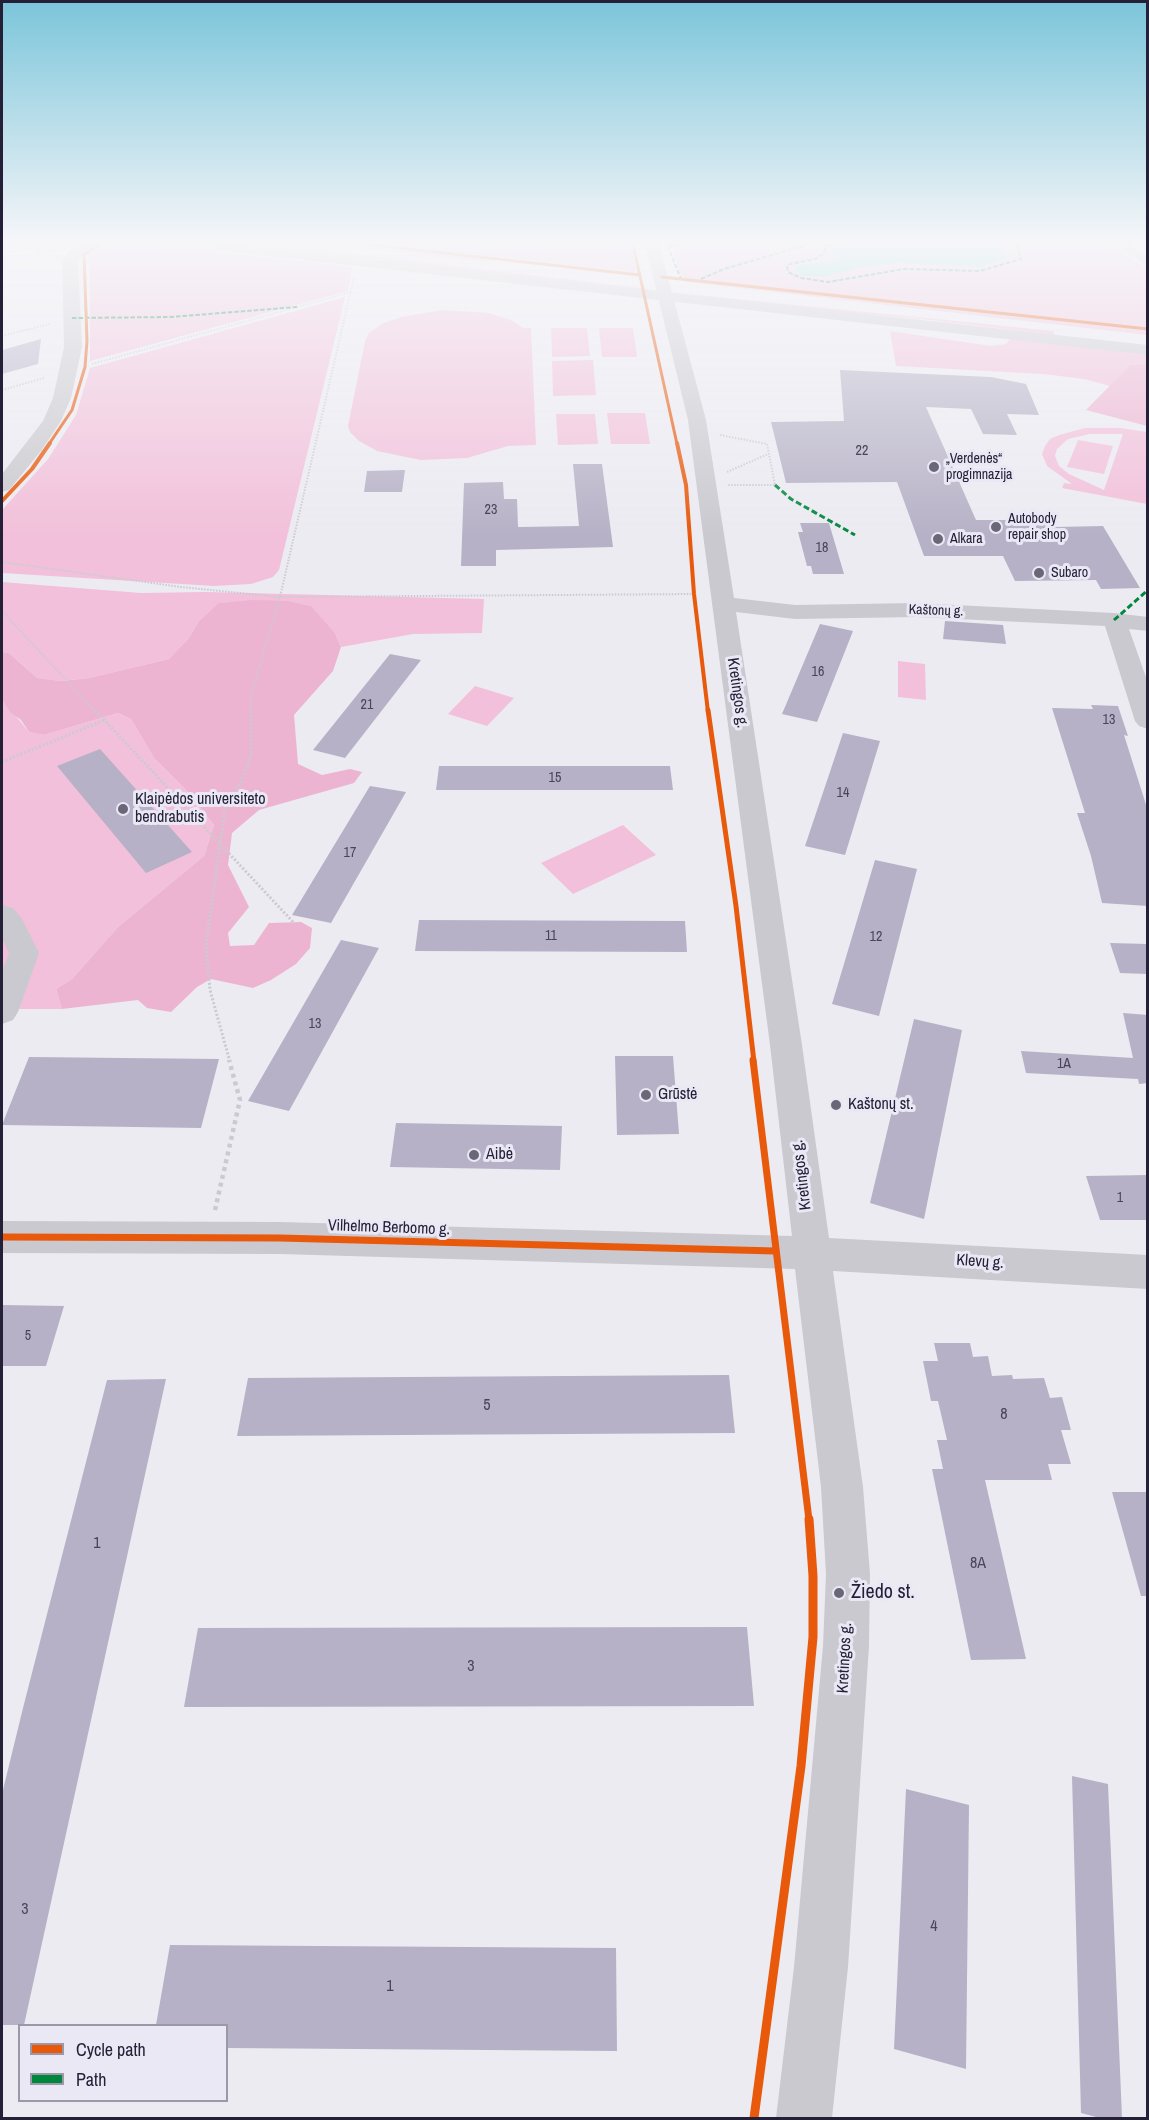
<!DOCTYPE html>
<meta charset="utf-8">
<style>
body{margin:0}
#map{position:relative;width:1149px;height:2120px;overflow:hidden;background:#ecebf2;font-family:"Archivo Narrow",sans-serif}
canvas{display:block}
.frame{position:absolute;inset:0;border:3px solid #242037;pointer-events:none}
.legend{position:absolute;left:18px;top:2024px;width:210px;height:78px;box-sizing:border-box;background:#eae8f5;border:2px solid #9b98a9;margin:0;padding:8px 10px;list-style:none;font-size:18px;color:#242037}
.legend li{display:flex;align-items:center;gap:12px;height:30px}
.legend b{width:30px;border:2px solid #9b98a9}
</style>
<div id="map">
<canvas width="1149" height="2120"></canvas>
<div class="frame"></div>
<ul class="legend">
<li><b style="height:8px;background:#e8590c"></b>Cycle path</li>
<li><b style="height:8px;background:#00873e"></b>Path</li>
</ul>
</div>
<script>
const ctx = document.querySelector('canvas').getContext('2d');
ctx.lineJoin = 'round';
function paint(path, color) {
  ctx.fillStyle = color;
  ctx.fill(path, 'evenodd');
}
function poly(rows) {
  const path = new Path2D();
  for (const r of rows) {
    path.moveTo(r[0], r[1]);
    for (let i = 2; i < r.length; i += 2) path.lineTo(r[i], r[i + 1]);
  }
  return path;
}
function strokePath(path, color, width, dash) {
  ctx.strokeStyle = color;
  ctx.lineWidth = width;
  ctx.lineCap = dash ? 'butt' : 'round';
  ctx.setLineDash(dash || []);
  ctx.stroke(path);
}
function label(font, color, halo, rows, align = 'center') {
  ctx.font = font + ' "Archivo Narrow",sans-serif';
  ctx.lineWidth = 6;
  ctx.setLineDash([]);
  ctx.textBaseline = 'middle';
  ctx.strokeStyle = halo;
  ctx.fillStyle = color;
  for (const [text, x, y, turn = 0] of rows) {
    ctx.save();
    ctx.translate(x, y);
    ctx.rotate((+turn || 0) * Math.PI / 180);
    ctx.textAlign = isNaN(turn) ? turn : align;
    if (halo) ctx.strokeText(text, 0, 0);
    ctx.fillText(text, 0, 0);
    ctx.restore();
  }
}
paint(poly([
 [27,240,35,240,73,244,65,250,38,256],
 [198,240,238,240,650,289,646,290,195,241],
 [289,240,312,240,484,259,490,262],
 [357,240,555,240,551,240,552,248,601,248,600,242,607,242,607,240,629,240,636,269,634,272,363,242],
 [670,240,1107,240,1147,269,1147,335,686,282,680,273],
 [126,241,353,267,348,291,90,361,90,254,103,245],
 [686,294,926,318,1054,331,1054,335,922,319,768,305],
 [345,297,279,570,273,577,251,584,214,586,2,573,2,510,48,459,76,415,90,368],
 [442,310,489,313,511,320,523,328,531,328,536,445,508,446,467,458,421,460,377,451,359,441,350,432,348,426,365,341,369,333,384,323,401,317],
 [551,328,587,328,590,356,552,357],
 [599,328,633,328,637,357,602,357],
 [890,331,991,346,1006,344,1012,337,1147,354,1147,364,1130,365,1110,386,1084,379,1043,374,896,366],
 [593,360,596,395,553,396,552,361],
 [607,413,645,413,650,444,611,444],
 [556,414,595,414,598,444,558,445],
 [1085,428,1120,428,1147,432,1147,504,1062,488,1064,483,1072,484,1047,466,1042,454,1045,446,1050,439,1059,435],
 [1090,434,1123,434,1104,490,1069,474,1059,466,1055,456,1057,449,1068,439],
 [1078,440,1113,446,1104,474,1067,467],
 [2,582,141,593,207,592,484,599,482,633,413,634,341,647,335,633,310,606,289,601,220,603,199,621,188,639,169,659,89,678,61,681,37,678,9,653,2,652],
 [898,661,925,664,926,700,898,697],
 [475,686,514,698,487,726,448,714],
 [2,699,29,732,44,735,118,713,131,719,154,758,185,789,214,825,204,856,118,927,72,979,56,989,62,1009,2,1009],
 [623,825,656,855,573,894,541,863]
]), '#f2c0da');
paint(poly([
 [1147,364,1147,426,1086,410,1130,365],
 [253,600,289,601,311,606,335,633,341,647,333,671,294,715,298,764,322,775,350,769,362,772,354,783,259,810,232,833,228,865,249,907,228,933,230,946,254,945,269,923,301,922,312,928,310,948,296,964,271,980,253,988,211,979,197,987,171,1012,147,1008,138,1000,62,1009,56,989,72,979,118,927,204,856,214,825,185,789,154,758,131,719,118,713,44,735,29,732,21,720,10,712,2,699,2,652,9,653,37,678,61,681,89,678,169,659,188,639,199,621,219,603]
]), '#edb4d2');
paint(poly([
 [860,240,991,240,1010,257,981,267,898,263,859,268,826,276,805,276,795,270,796,267,803,265,838,260,831,247]
]), '#78dfc5');
paint(poly([
 [41,339,38,364,2,374,2,350],
 [840,370,991,377,1026,384,1039,415,1007,414,1017,435,983,434,971,409,926,407,976,520,1052,520,1055,527,1103,526,1140,588,1101,589,1096,580,1015,581,1003,556,924,556,897,482,786,483,771,422,844,421],
 [573,464,602,464,613,547,496,550,496,566,461,566,464,483,503,482,504,499,517,499,518,527,579,526],
 [405,470,402,492,364,492,367,471],
 [800,523,829,523,844,574,813,574,811,566,807,566,798,532,803,532],
 [945,621,1003,625,1006,644,943,639],
 [820,624,853,631,817,722,782,714],
 [390,654,421,660,345,758,313,750],
 [1091,705,1118,706,1128,736,1124,735,1148,811,1148,906,1102,903,1091,856,1077,813,1085,813,1052,708,1093,709],
 [843,733,880,741,845,855,805,846],
 [100,749,192,852,146,873,57,766],
 [439,766,670,766,673,790,436,790],
 [370,786,406,792,331,923,292,915],
 [875,860,917,869,879,1016,832,1004],
 [419,920,685,921,687,952,415,951],
 [341,940,379,948,289,1111,248,1101],
 [1110,943,1148,944,1148,974,1120,973],
 [1123,1013,1148,1015,1148,1083,1139,1084,1138,1079,1026,1073,1021,1051,1133,1058],
 [914,1019,962,1030,924,1219,870,1203],
 [615,1056,673,1056,679,1134,617,1135],
 [29,1057,219,1059,201,1128,2,1125],
 [396,1123,562,1126,560,1170,390,1167],
 [1148,1175,1148,1220,1100,1220,1086,1176],
 [2,1305,64,1306,46,1366,2,1366],
 [934,1343,970,1343,973,1357,988,1356,992,1376,1012,1375,1013,1379,1044,1378,1050,1398,1062,1397,1071,1430,1061,1430,1071,1464,1048,1464,1052,1480,985,1480,1026,1659,971,1660,932,1469,943,1469,937,1440,947,1440,938,1401,931,1401,923,1361,938,1361],
 [729,1375,735,1433,237,1436,248,1378],
 [166,1379,24,2025,2,2025,2,1794,23,1708,107,1380],
 [1112,1492,1148,1492,1148,1596,1141,1596],
 [747,1627,754,1706,184,1707,198,1628],
 [1072,1776,1108,1784,1122,2118,1100,2118,1081,2113],
 [906,1789,969,1805,966,2069,894,2049],
 [170,1945,616,1948,617,2051,226,2048,226,2025,156,2025]
]), '#b6b1c6');
strokePath(poly([
 [24,240,41,262],
 [119,240,142,242],
 [353,240,362,243],
 [545,240,549,264],
 [516,242,545,240],
 [2,253,30,248],
 [474,256,516,242,515,240],
 [2,336,50,324],
 [92,364,351,292],
 [2,390,44,378],
 [720,435,767,444,775,485,728,485],
 [727,472,768,454],
 [2,562,181,587,280,597,694,594],
 [2,611,96,712],
 [251,712,251,696,280,597,354,277]
]), '#cccad0', 2, [1.5, 1.5]);
strokePath(poly([
 [95,710,293,922],
 [2,762,105,720],
 [230,1062,210,990,206,945,225,809,241,782,251,756,251,710]
]), '#cccad0', 3, [2, 2]);
strokePath(poly([
 [215,1210,240,1100,229,1060]
]), '#cccad0', 4.5, [4, 4]);
paint(poly([
 [85,240,101,240,78,260,82,347,71,398,61,421,41,451,9,490,2,492,2,474,43,421,53,398,64,347,62,259,72,248,85,240],
 [644,240,658,240,706,420,734,598,795,605,916,603,1114,613,1148,617,1148,631,1129,629,1148,683,1148,729,1139,726,1135,721,1105,626,916,617,795,619,736,612,802,1045,829,1238,1148,1255,1148,1289,833,1271,863,1487,870,1574,869,1646,848,1967,832,2118,776,2118,794,1967,823,1646,826,1574,821,1487,795,1269,280,1254,2,1253,2,1221,280,1222,792,1236,770,1045,688,420,644,240],
 [1108,240,1124,240,1148,256,1148,267,1108,240],
 [2,905,13,908,22,919,39,953,18,1012,13,1020,2,1024,2,972,9,953,2,938,2,905]
]), '#cac9cf');
paint(poly([
 [154,240,197,240,1148,345,1148,355,161,244,154,240]
]), '#cac9cf');
strokePath(poly([
 [665,240,681,279],
 [850,240,827,246,823,254,815,259,790,264,787,266,788,272,801,278,828,282,904,269,980,271,1021,259,1018,247,1009,240],
 [668,247,694,240],
 [701,279,724,269,823,240],
 [72,318,170,317,297,307]
]), '#00873e', 2, [4.5, 2]);
strokePath(poly([
 [775,485,791,499,855,535],
 [1114,620,1148,590]
]), '#00873e', 3, [6, 3]);
strokePath(poly([
 [329,240,640,275],
 [632,240,677,444],
 [662,277,1148,329],
 [49,444,72,410,85,367,87,341,84,255,107,240]
]), '#e8590c', 3);
strokePath(poly([
 [677,443,686,485,694,594,708,712],
 [2,501,32,469,50,443]
]), '#e8590c', 4);
strokePath(poly([
 [708,710,736,906,754,1062]
]), '#e8590c', 5);
strokePath(poly([
 [753,1060,809,1520],
 [2,1237,280,1238,775,1251]
]), '#e8590c', 7);
strokePath(poly([
 [754,2118,801,1766,813,1637,813,1576,809,1519]
]), '#e8590c', 9);
const sky = ctx.createLinearGradient(0, 0, 0, 536);
sky.addColorStop(0, '#7bc5da');
sky.addColorStop(0.45, '#f6f6f9');
sky.addColorStop(1, '#f6f6f900');
ctx.fillStyle = sky;
ctx.fillRect(0, 0, 1149, 536);
for (const [x, y, r, color] of [
 [934,467,6,"#6a6778"],
 [996,527,6,"#6a6778"],
 [938,539,6,"#6a6778"],
 [1039,573,6,"#6a6778"],
 [123,809,6,"#6a6778"],
 [646,1095,6,"#6a6778"],
 [836,1105,6,"#6a6778"],
 [474,1155,6,"#6a6778"],
 [839,1593,6,"#6a6778"]
]) {
  const dot = new Path2D();
  dot.arc(x, y, r, 0, 2 * Math.PI);
  ctx.fillStyle = color;
  ctx.fill(dot);
  strokePath(dot, '#eae8f5', 2);
}
label('14px', '#48445b', null, [
 ["22",862,451],
 ["23",491,510],
 ["18",822,548],
 ["16",818,672],
 ["21",367,705],
 ["13",1109,720],
 ["15",555,778],
 ["14",843,793],
 ["17",350,853],
 ["11",551,936],
 ["12",876,937],
 ["13",315,1024],
 ["1A",1064,1064],
 ["1",1120,1198],
 ["5",28,1336]
]);
label('14px', '#242037', '#eae8f5', [
 ["„Verdenės“",946,459],
 ["progimnazija",946,475],
 ["Autobody",1008,519],
 ["repair shop",1008,535],
 ["Alkara",950,539],
 ["Subaro",1051,573]
], 'left');
label('14px', '#242037', '#eae8f5', [
 ["Kaštonų g.",936,611,2]
]);
label('16px', '#242037', '#eae8f5', [
 ["Kretingos g.",737,693,82],
 ["Kretingos g.",802,1175,-97],
 ["Vilhelmo Berbomo g.",389,1228,2],
 ["Klevų g.",980,1262,4],
 ["Kretingos g.",845,1658,-87]
]);
label('16px', '#242037', '#eae8f5', [
 ["Klaipėdos universiteto",135,800],
 ["bendrabutis",135,818],
 ["Grūstė",658,1095],
 ["Kaštonų st.",848,1105],
 ["Aibė",486,1155]
], 'left');
label('16px', '#48445b', null, [
 ["5",487,1406],
 ["8",1004,1415],
 ["1",97,1544],
 ["8A",978,1564],
 ["3",471,1667],
 ["3",25,1910],
 ["4",934,1927],
 ["1",390,1987]
]);
label('20px', '#242037', '#eae8f5', [
 ["Žiedo st.",851,1593]
], 'left');
</script>
